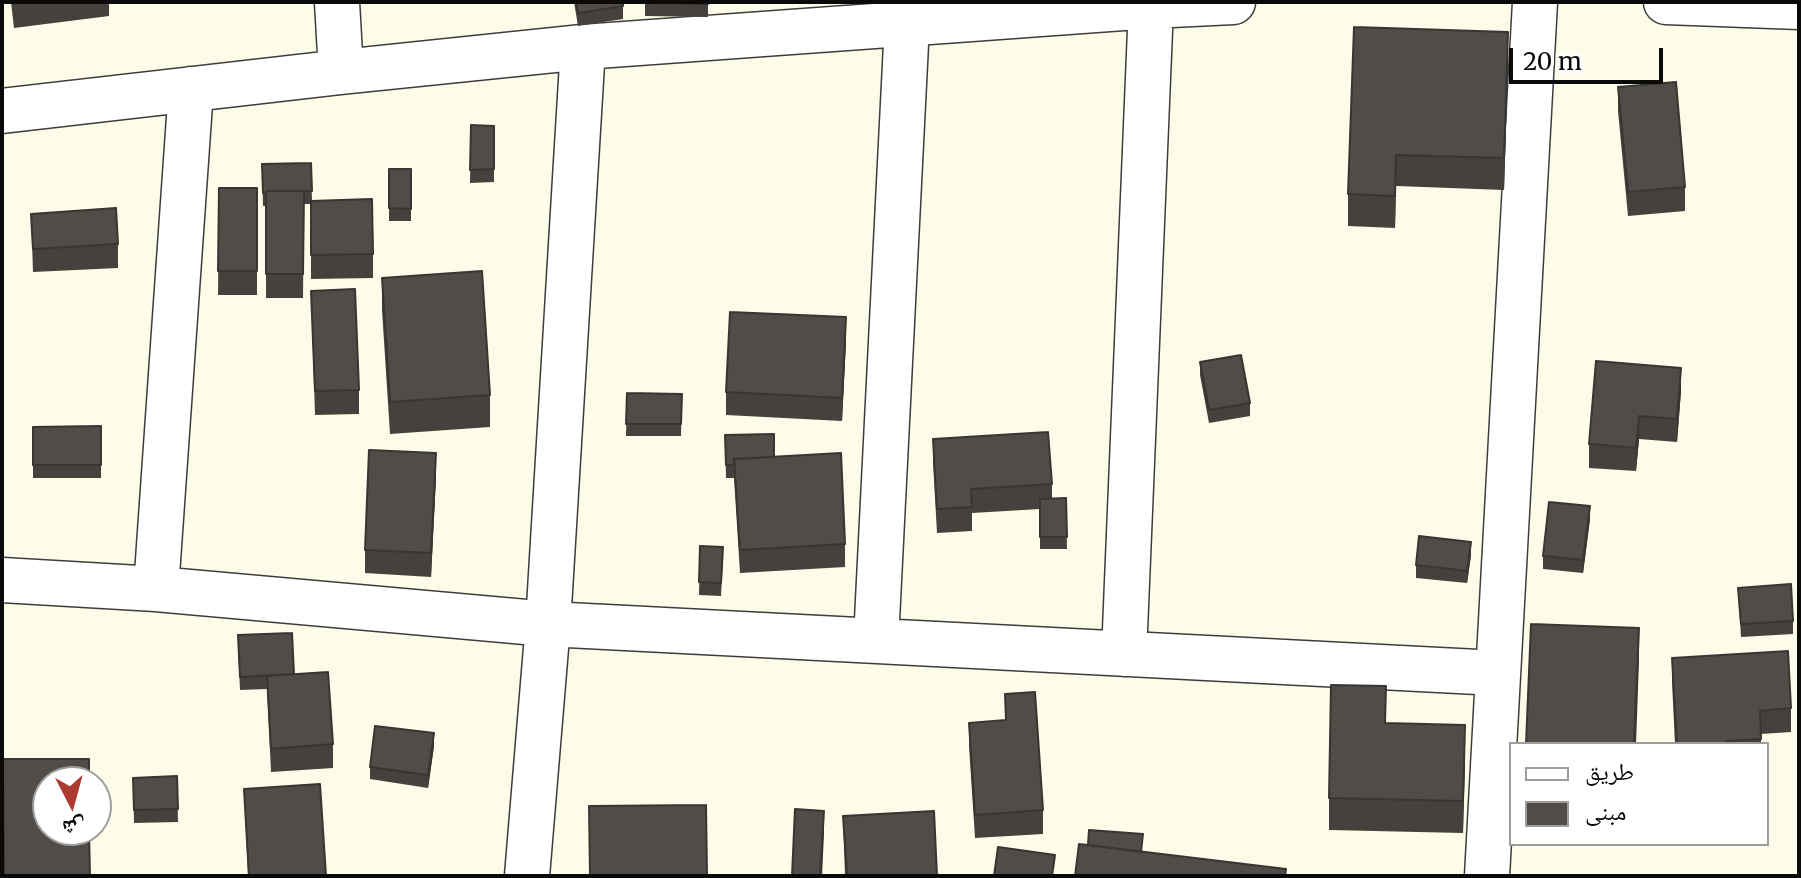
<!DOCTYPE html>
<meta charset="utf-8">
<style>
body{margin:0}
#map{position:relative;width:1801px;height:878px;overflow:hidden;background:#fdfce8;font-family:Merriweather,"Noto Naskh Arabic",serif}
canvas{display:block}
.frame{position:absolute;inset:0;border:4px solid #0a0a0a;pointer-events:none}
.legend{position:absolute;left:1509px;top:742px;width:260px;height:104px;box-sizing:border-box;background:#fff;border:2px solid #9d9d9d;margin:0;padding:10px 14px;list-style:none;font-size:24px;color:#0a0a0a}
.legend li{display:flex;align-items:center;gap:16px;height:40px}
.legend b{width:40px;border:2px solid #9d9d9d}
.north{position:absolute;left:32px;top:766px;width:80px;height:80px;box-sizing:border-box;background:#fff;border:2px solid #9d9d9d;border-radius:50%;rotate:174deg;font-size:22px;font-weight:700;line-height:32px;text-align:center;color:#0a0a0a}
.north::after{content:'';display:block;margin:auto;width:28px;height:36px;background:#ab3a30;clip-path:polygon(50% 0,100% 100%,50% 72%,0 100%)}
.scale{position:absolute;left:1509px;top:48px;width:154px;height:36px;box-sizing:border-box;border:4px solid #0a0a0a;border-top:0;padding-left:10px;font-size:24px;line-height:28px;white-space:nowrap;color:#0a0a0a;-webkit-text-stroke:6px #fff;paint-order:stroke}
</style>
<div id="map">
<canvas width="1801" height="878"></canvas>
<div class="frame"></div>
<ul class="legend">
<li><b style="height:10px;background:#fff"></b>طريق</li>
<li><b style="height:22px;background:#514c47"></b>مبنى</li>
</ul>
<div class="north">ش</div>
<div class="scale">20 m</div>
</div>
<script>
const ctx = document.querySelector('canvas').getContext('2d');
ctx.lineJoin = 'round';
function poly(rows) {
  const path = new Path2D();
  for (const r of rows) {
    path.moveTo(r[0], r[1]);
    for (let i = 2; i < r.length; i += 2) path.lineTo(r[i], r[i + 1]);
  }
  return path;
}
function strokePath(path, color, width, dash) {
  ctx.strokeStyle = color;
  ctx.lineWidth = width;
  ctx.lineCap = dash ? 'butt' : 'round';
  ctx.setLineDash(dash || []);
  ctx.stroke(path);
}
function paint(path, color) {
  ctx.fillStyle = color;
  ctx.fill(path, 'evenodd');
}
const minor = poly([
 [337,2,341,72],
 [1666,2,1799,7],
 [2,111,341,72,583,47,1151,6,1233,2],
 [2,580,156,589,548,624,1497,673],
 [156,589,191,89],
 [876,640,907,24],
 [1124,654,1151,6],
 [527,876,548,624,583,47],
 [1487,876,1535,2]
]);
strokePath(minor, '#3d3d3d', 47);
strokePath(minor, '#fff', 44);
paint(poly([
 [11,2,109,2,109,16,14,28],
 [574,2,623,2,623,19,578,26],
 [645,2,708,2,708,17,645,16],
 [1508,64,1504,190,1396,186,1395,228,1348,226,1348,194],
 [1618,87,1685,187,1685,211,1628,216,1618,111],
 [471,125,494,126,494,182,470,183],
 [311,163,312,201,373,254,373,278,311,279,311,204,304,204,303,298,266,298,266,206,263,206,262,164],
 [389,169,411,169,411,221,389,221],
 [219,188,257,188,257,295,218,295],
 [31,214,118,244,118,268,33,272],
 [382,278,490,395,490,427,390,434,382,310],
 [311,291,359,390,359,414,315,415],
 [846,341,842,421,726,415,726,392],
 [1200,362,1250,403,1250,416,1209,423,1200,375],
 [1681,391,1677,442,1639,439,1636,471,1589,468,1589,444],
 [627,393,682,394,681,436,626,436],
 [101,426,101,478,33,478,33,427],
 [725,435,774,457,845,544,845,567,740,573,734,478,726,478],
 [933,439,1052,484,1052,499,1066,498,1067,549,1040,549,1040,509,972,513,972,531,937,533,933,462],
 [436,477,431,577,365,573,365,550],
 [1590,519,1583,573,1543,569,1543,556],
 [700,546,723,560,721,596,699,595],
 [1471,555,1467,583,1416,578,1416,565],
 [1738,588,1793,621,1793,634,1741,637],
 [238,647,294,674,333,744,333,768,271,772,267,689,240,690],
 [1672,658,1791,708,1791,732,1761,734,1761,744,1675,744,1672,682],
 [1005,694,1043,810,1043,834,975,838,969,746,969,723,1005,721],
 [1386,723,1465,757,1463,833,1329,830,1329,798],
 [434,746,428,788,370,779,370,767],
 [177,776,178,822,134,823,133,778],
 [244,789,326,876,248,876],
 [843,816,937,876,845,876]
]), '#46413d');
paint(poly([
 [1508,32,1508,64,1504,190,1504,158],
 [1396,155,1396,186,1395,228,1395,196],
 [846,317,846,341,842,421,842,398],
 [1681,368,1681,391,1677,442,1677,419],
 [1639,416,1639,439,1636,471,1636,448],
 [436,453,436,477,431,577,431,553],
 [1590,506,1590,519,1583,573,1583,560],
 [1471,542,1471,555,1467,583,1467,571],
 [1639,628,1639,660,1636,744,1634,744],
 [1465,725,1465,757,1463,833,1463,801],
 [434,733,434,746,428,788,428,775],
 [824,811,824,834,822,876,820,876]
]), '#393532');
const building = poly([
 [576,2,623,2,623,6,578,13,576,2],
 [645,2,708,2,708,4,645,3,645,2],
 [1354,27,1508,32,1504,158,1396,155,1395,196,1348,194,1354,27],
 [1676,82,1685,187,1628,192,1618,87,1676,82],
 [471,125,494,126,494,169,470,170,471,125],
 [311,163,312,191,266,191,266,193,263,193,262,164,311,163],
 [389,169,411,169,411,209,389,208,389,169],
 [219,188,257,188,257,271,218,271,219,188],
 [266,191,304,191,303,274,266,274,266,191],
 [372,199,373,254,311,255,311,201,372,199],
 [116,208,118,244,33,249,31,214,116,208],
 [482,271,490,395,390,402,382,278,482,271],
 [355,289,359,390,315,391,311,291,355,289],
 [730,312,846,317,842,398,726,392,730,312],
 [1241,355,1250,403,1209,410,1200,362,1241,355],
 [1596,361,1681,368,1677,419,1639,416,1636,448,1589,444,1596,361],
 [627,393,682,394,681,424,626,424,627,393],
 [101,426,101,465,33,465,33,427,101,426],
 [1048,432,1052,484,971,489,972,507,937,509,933,439,1048,432],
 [774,434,774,457,734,459,735,465,726,465,725,435,774,434],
 [369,450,436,453,431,553,365,550,369,450],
 [841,453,845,544,740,550,734,459,841,453],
 [1066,498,1067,537,1040,537,1040,499,1066,498],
 [1549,502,1590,506,1583,560,1543,556,1549,502],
 [1419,536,1471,542,1467,571,1416,565,1419,536],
 [700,546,723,547,721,583,699,582,700,546],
 [1791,584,1793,621,1741,624,1738,588,1791,584],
 [1531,624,1639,628,1634,744,1526,744,1531,624],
 [292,633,294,674,240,677,238,635,292,633],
 [1788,651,1791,708,1760,711,1761,739,1727,741,1727,744,1677,744,1672,658,1788,651],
 [328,672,333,744,271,749,267,676,328,672],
 [1331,685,1386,686,1385,723,1465,725,1463,801,1329,798,1331,685],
 [1035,692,1043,810,975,815,969,723,1006,720,1005,694,1035,692],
 [375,726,434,733,428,775,370,767,375,726],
 [3,759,89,759,89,782,48,782,48,830,89,830,90,876,4,876,3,759],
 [177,776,178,809,134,810,133,778,177,776],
 [320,784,326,876,249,876,244,789,320,784],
 [706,805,707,876,590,876,589,806,706,805],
 [795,809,824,811,820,876,792,876,795,809],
 [934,811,937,876,847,876,843,816,934,811],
 [1089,830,1143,834,1141,852,1088,845,1089,830],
 [1079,844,1286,869,1285,876,1075,876,1079,844],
 [998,847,1055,855,1052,876,994,876,998,847]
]);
paint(building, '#514c47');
strokePath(building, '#393532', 2);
</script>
